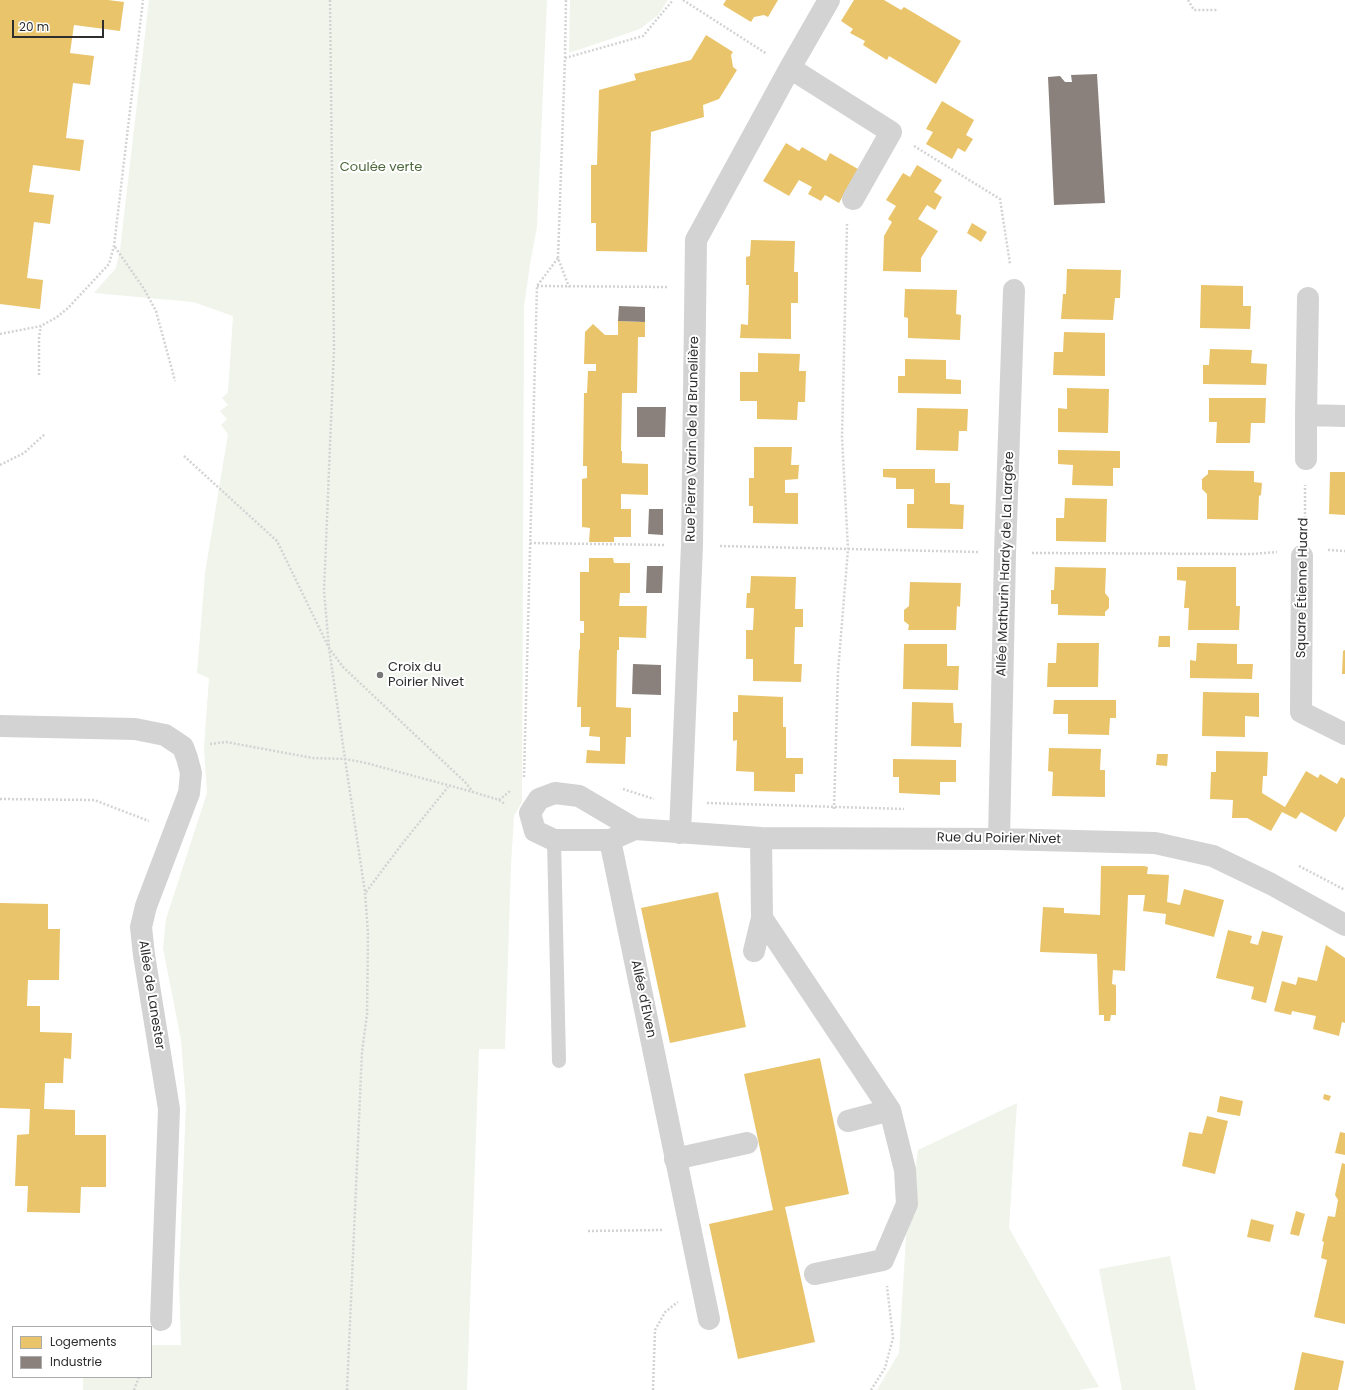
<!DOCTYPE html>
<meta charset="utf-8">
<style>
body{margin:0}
#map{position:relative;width:1345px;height:1390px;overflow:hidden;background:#fff;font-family:Poppins,sans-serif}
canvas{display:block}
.legend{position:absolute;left:12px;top:1326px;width:140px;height:52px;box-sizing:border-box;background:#fff;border:1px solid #ababab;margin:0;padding:5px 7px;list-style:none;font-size:12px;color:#2e2e2e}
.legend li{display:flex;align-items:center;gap:8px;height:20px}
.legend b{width:20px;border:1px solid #ababab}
.scale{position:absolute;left:12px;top:20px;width:92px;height:18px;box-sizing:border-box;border:2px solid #2e2e2e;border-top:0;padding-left:5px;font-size:12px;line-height:14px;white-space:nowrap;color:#2e2e2e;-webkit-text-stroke:3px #fff;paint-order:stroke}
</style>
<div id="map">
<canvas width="1345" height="1390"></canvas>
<ul class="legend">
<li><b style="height:11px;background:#e9c46a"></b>Logements</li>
<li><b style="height:11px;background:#8a817c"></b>Industrie</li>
</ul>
<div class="scale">20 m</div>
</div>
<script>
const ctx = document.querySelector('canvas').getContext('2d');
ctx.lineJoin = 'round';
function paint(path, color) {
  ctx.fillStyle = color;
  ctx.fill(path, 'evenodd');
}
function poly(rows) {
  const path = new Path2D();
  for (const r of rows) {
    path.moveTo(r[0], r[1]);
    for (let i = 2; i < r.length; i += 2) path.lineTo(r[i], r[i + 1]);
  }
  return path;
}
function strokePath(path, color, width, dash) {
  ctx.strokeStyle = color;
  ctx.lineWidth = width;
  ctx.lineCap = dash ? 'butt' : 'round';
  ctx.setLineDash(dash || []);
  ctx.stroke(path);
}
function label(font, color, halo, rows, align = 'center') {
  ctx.font = font + ' Poppins,sans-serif';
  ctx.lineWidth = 4;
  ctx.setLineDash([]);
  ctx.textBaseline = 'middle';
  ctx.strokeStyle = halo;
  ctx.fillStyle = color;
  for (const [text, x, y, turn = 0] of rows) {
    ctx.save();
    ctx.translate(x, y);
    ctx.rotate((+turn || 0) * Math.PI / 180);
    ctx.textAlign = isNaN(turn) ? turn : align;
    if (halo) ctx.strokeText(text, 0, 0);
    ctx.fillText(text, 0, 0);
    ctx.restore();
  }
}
paint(poly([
 [149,0,547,0,537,227,530,264,524,307,522,802,514,816,511,865,505,1049,479,1049,467,1390,83,1390,83,1377,151,1377,151,1345,181,1345,179,1277,186,1104,181,1040,163,948,166,919,207,793,204,747,209,678,197,673,205,573,228,434,221,425,227,419,220,411,228,405,222,398,228,392,233,316,193,302,94,293,116,268,120,250],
 [570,0,668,0,658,15,640,29,569,53],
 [1017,1103,1009,1228,1099,1387,1078,1390,877,1390,899,1353,906,1237,918,1150],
 [1170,1256,1196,1390,1122,1390,1099,1269]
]), '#f0f4eb');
paint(poly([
 [0,0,108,0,124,2,120,31,74,25,70,53,94,56,90,85,73,83,66,138,84,140,80,171,33,165,29,192,54,195,50,224,34,222,27,278,43,280,40,309,0,304],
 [726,0,778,0,768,17,764,15,754,17,751,22,723,5],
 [854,0,884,0,901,10,904,7,961,41,936,84,889,56,887,60,863,45,865,41,850,33,853,29,841,21],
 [706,35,733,52,731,55,733,67,737,70,719,99,703,105,704,117,651,132,647,252,596,251,596,223,591,223,591,165,597,165,599,90,636,80,634,74,691,60],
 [942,101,974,120,966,135,973,139,965,152,958,148,952,159,926,144,933,132,926,129],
 [786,143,799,151,802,147,826,161,830,153,858,169,839,203,825,195,821,201,808,194,812,187,799,180,789,196,763,181],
 [917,165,942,180,934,192,942,197,935,210,927,205,918,219,938,231,921,258,921,272,883,271,884,236,892,222,888,219,896,206,886,200,903,173,910,177],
 [972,223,987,232,981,242,967,233],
 [751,240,795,241,794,272,798,272,798,303,791,303,791,339,740,338,741,324,748,325,749,285,746,285,746,257,750,256],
 [1067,269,1121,270,1120,298,1115,298,1113,320,1061,319,1063,294,1066,294],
 [1201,285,1243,286,1243,306,1251,306,1250,329,1200,328],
 [905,289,957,290,956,314,961,315,960,340,908,338,908,318,904,317],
 [618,321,645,322,645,337,638,337,637,393,622,393,621,451,622,451,622,463,648,464,648,495,621,494,621,509,631,509,631,537,614,537,614,542,589,542,590,528,582,527,582,479,587,478,587,466,583,466,584,393,587,393,588,371,596,371,596,364,584,364,585,332,593,324,605,335,618,335],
 [1064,332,1105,333,1105,376,1053,375,1054,352,1063,352],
 [1210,349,1252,350,1251,363,1267,364,1266,385,1203,384,1203,365,1209,365],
 [758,353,800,354,799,371,806,371,805,402,798,402,797,420,757,419,757,401,740,401,740,372,758,372],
 [905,359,946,360,946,379,961,380,961,394,898,393,898,376,905,376],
 [1067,388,1109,389,1108,433,1058,432,1058,408,1067,409],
 [1209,398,1266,398,1265,423,1251,423,1250,443,1216,443,1217,422,1209,422],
 [917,408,968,409,967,431,959,431,958,451,916,450],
 [754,447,792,447,791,465,799,465,798,479,785,480,785,493,798,493,798,524,753,523,753,506,749,506,749,478,754,478],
 [1058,450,1120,451,1120,468,1113,468,1113,486,1072,485,1073,465,1058,464],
 [883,469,935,469,935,483,950,483,950,504,964,505,963,529,907,528,907,504,914,504,914,489,896,489,896,478,883,477],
 [1208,470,1254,471,1254,482,1262,483,1261,495,1259,496,1258,520,1207,519,1207,494,1202,489,1202,479,1208,474],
 [1330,472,1345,472,1345,515,1329,514],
 [1065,498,1107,499,1106,542,1056,541,1056,518,1064,518],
 [589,558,613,558,614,563,630,563,630,593,620,593,619,606,647,606,646,638,619,637,619,650,617,650,616,707,631,708,631,737,626,737,625,764,586,763,587,750,600,751,600,737,589,736,590,727,581,727,581,707,577,707,579,650,580,649,580,633,584,633,584,621,580,621,580,572,589,572],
 [1055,567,1106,568,1105,593,1109,598,1109,608,1105,612,1105,616,1058,615,1058,604,1051,604,1051,590,1054,590],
 [1177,567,1236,567,1236,606,1240,606,1239,630,1188,630,1189,608,1184,608,1186,581,1177,580],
 [751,576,796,577,795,609,803,609,803,627,795,627,794,664,802,664,801,682,753,681,753,659,746,659,746,630,753,630,754,608,746,608,747,593,750,593],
 [910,582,961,583,960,607,957,606,956,630,908,630,909,625,904,621,904,610,909,606],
 [1159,636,1170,636,1170,647,1158,647],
 [1057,643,1099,643,1098,687,1047,687,1048,663,1056,663],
 [1197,643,1237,644,1237,664,1253,664,1252,679,1190,678,1190,660,1196,661],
 [904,644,947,644,947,666,959,666,958,690,903,689],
 [1345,650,1345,674,1342,674,1343,651],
 [1203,692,1259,693,1259,717,1245,716,1245,737,1202,736],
 [738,695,783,697,783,727,786,727,786,758,803,758,803,774,795,774,795,792,754,791,754,772,736,771,737,740,733,741,733,712,738,712],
 [1054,700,1116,700,1116,718,1110,718,1109,735,1068,734,1068,714,1053,714],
 [912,702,953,703,954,723,962,723,961,747,911,746],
 [1049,748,1101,749,1100,770,1105,770,1105,797,1052,796,1053,772,1048,771],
 [1216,751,1268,752,1267,776,1263,776,1262,793,1285,807,1306,771,1318,778,1320,774,1337,784,1341,777,1345,779,1345,816,1336,832,1301,812,1296,819,1282,812,1271,831,1247,818,1232,818,1233,800,1210,799,1211,772,1216,772],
 [1157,754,1168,754,1167,766,1156,765],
 [893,759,956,760,956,782,940,782,940,795,899,793,899,777,893,777],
 [1101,866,1144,866,1148,867,1147,874,1169,875,1167,902,1180,905,1184,889,1224,900,1214,937,1165,924,1166,914,1143,911,1145,895,1128,895,1125,971,1113,970,1112,984,1116,985,1116,1015,1111,1015,1110,1021,1104,1021,1104,1015,1099,1015,1097,954,1040,952,1043,907,1064,908,1064,913,1100,915],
 [718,892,746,1027,670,1043,641,908],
 [0,903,48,904,48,929,60,929,59,980,28,980,27,1006,40,1006,40,1032,72,1033,71,1059,64,1058,63,1083,45,1083,44,1109,75,1110,75,1135,106,1135,106,1187,81,1187,80,1213,27,1212,28,1186,15,1186,17,1135,29,1134,30,1109,0,1108],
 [1228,930,1252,936,1250,943,1258,945,1262,931,1283,936,1266,1003,1251,999,1254,987,1216,978],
 [1326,945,1345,958,1345,1023,1342,1022,1339,1036,1313,1029,1316,1016,1292,1011,1291,1015,1274,1011,1282,981,1296,985,1298,977,1317,981],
 [820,1058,849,1194,785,1207,815,1342,738,1359,709,1224,773,1210,744,1074],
 [1324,1094,1331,1096,1329,1101,1323,1099],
 [1220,1096,1243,1101,1240,1116,1217,1112],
 [1207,1116,1228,1121,1215,1174,1182,1166,1189,1132,1202,1134],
 [1340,1132,1345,1133,1345,1155,1335,1153],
 [1342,1163,1345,1164,1345,1324,1314,1317,1327,1260,1321,1258,1324,1242,1322,1241,1328,1216,1335,1217,1338,1200,1335,1195],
 [1296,1211,1305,1214,1299,1236,1290,1234],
 [1251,1219,1274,1225,1270,1242,1247,1237],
 [1302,1352,1344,1361,1338,1390,1294,1390]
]), '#e9c46a');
paint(poly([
 [1097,74,1105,203,1054,205,1048,77,1060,76,1065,82,1072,82,1071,75],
 [619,306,645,307,645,322,618,321],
 [637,407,666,407,665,437,637,437],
 [649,509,663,509,663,535,648,534],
 [647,566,663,566,662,593,646,593],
 [633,664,661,665,661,695,632,694]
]), '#8a817c');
strokePath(poly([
 [330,0,334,349,324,591,329,648,345,759,365,892,368,933,367,1014,362,1052,347,1390],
 [683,0,767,54],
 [1188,0,1194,10,1217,10],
 [565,58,643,36,673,0],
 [914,146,1000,199,1010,264],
 [115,247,144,289,156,311,175,381],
 [558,258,565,58,566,0],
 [537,286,668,287],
 [0,334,41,326,57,317,68,308,109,264,114,246,143,0],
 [39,375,39,337,41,326],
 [184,456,277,541,329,648,343,667,465,782,473,792],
 [0,465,24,453,45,434],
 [1305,530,1305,485],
 [530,543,665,545],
 [720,546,979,552],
 [1328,550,1345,551],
 [1032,553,1252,554,1277,552],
 [210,744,226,742,313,758,345,759,366,763,473,792,499,800,505,804],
 [524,777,537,286,558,258,569,287],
 [623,789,654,799],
 [0,799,94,800,149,821],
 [499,800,510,791],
 [707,803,904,809],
 [834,809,838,672,848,549,842,437,847,224],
 [1299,866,1345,890],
 [366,892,402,844,448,787],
 [588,1231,663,1230],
 [134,1390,139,1377],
 [653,1390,655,1330,665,1312,678,1302],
 [871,1390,885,1368,893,1338,887,1286]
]), '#d3d3d3', 2.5, [2, 2]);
strokePath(poly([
 [554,840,559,1061]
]), '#d3d3d3', 14);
strokePath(poly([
 [790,68,891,132,853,199],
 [1308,298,1306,415,1345,416],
 [1306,459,1306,415],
 [1302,556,1301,712,1345,734],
 [0,726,135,729,165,735,183,747,187,758,191,773,189,793,146,906,141,927,144,955,169,1109,161,1320],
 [555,793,579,796,635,829,610,840,554,840,535,831,530,813,539,799,555,793],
 [635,829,761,838,999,839,1155,843,1213,856,1271,884,1345,925],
 [680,833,692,545,696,240,790,68,829,0],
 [761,838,762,918,890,1110,905,1170,907,1204,883,1260,815,1274],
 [999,839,1005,553,1014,290],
 [610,840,709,1319],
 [754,951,762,918],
 [848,1121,890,1110],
 [675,1159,747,1143]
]), '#d3d3d3', 22);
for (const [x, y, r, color] of [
 [380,675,4,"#777"]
]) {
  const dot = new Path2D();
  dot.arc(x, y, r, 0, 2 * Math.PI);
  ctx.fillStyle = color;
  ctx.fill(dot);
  strokePath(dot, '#fff', 1.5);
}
label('13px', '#4e693c', '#fff', [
 ["Coulée verte",381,168]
]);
label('13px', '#2e2e2e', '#fff', [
 ["Rue Pierre Varin de la Brunelière",693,439,-89],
 ["Allée Mathurin Hardy de La Largère",1006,564,-88],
 ["Square Étienne Huard",1303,588,-89],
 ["Rue du Poirier Nivet",999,839,1],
 ["Allée de Lanester",151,995,81],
 ["Allée d'Elven",643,999,78]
]);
label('13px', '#2e2e2e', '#fff', [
 ["Croix du",388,668],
 ["Poirier Nivet",388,683]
], 'left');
</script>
